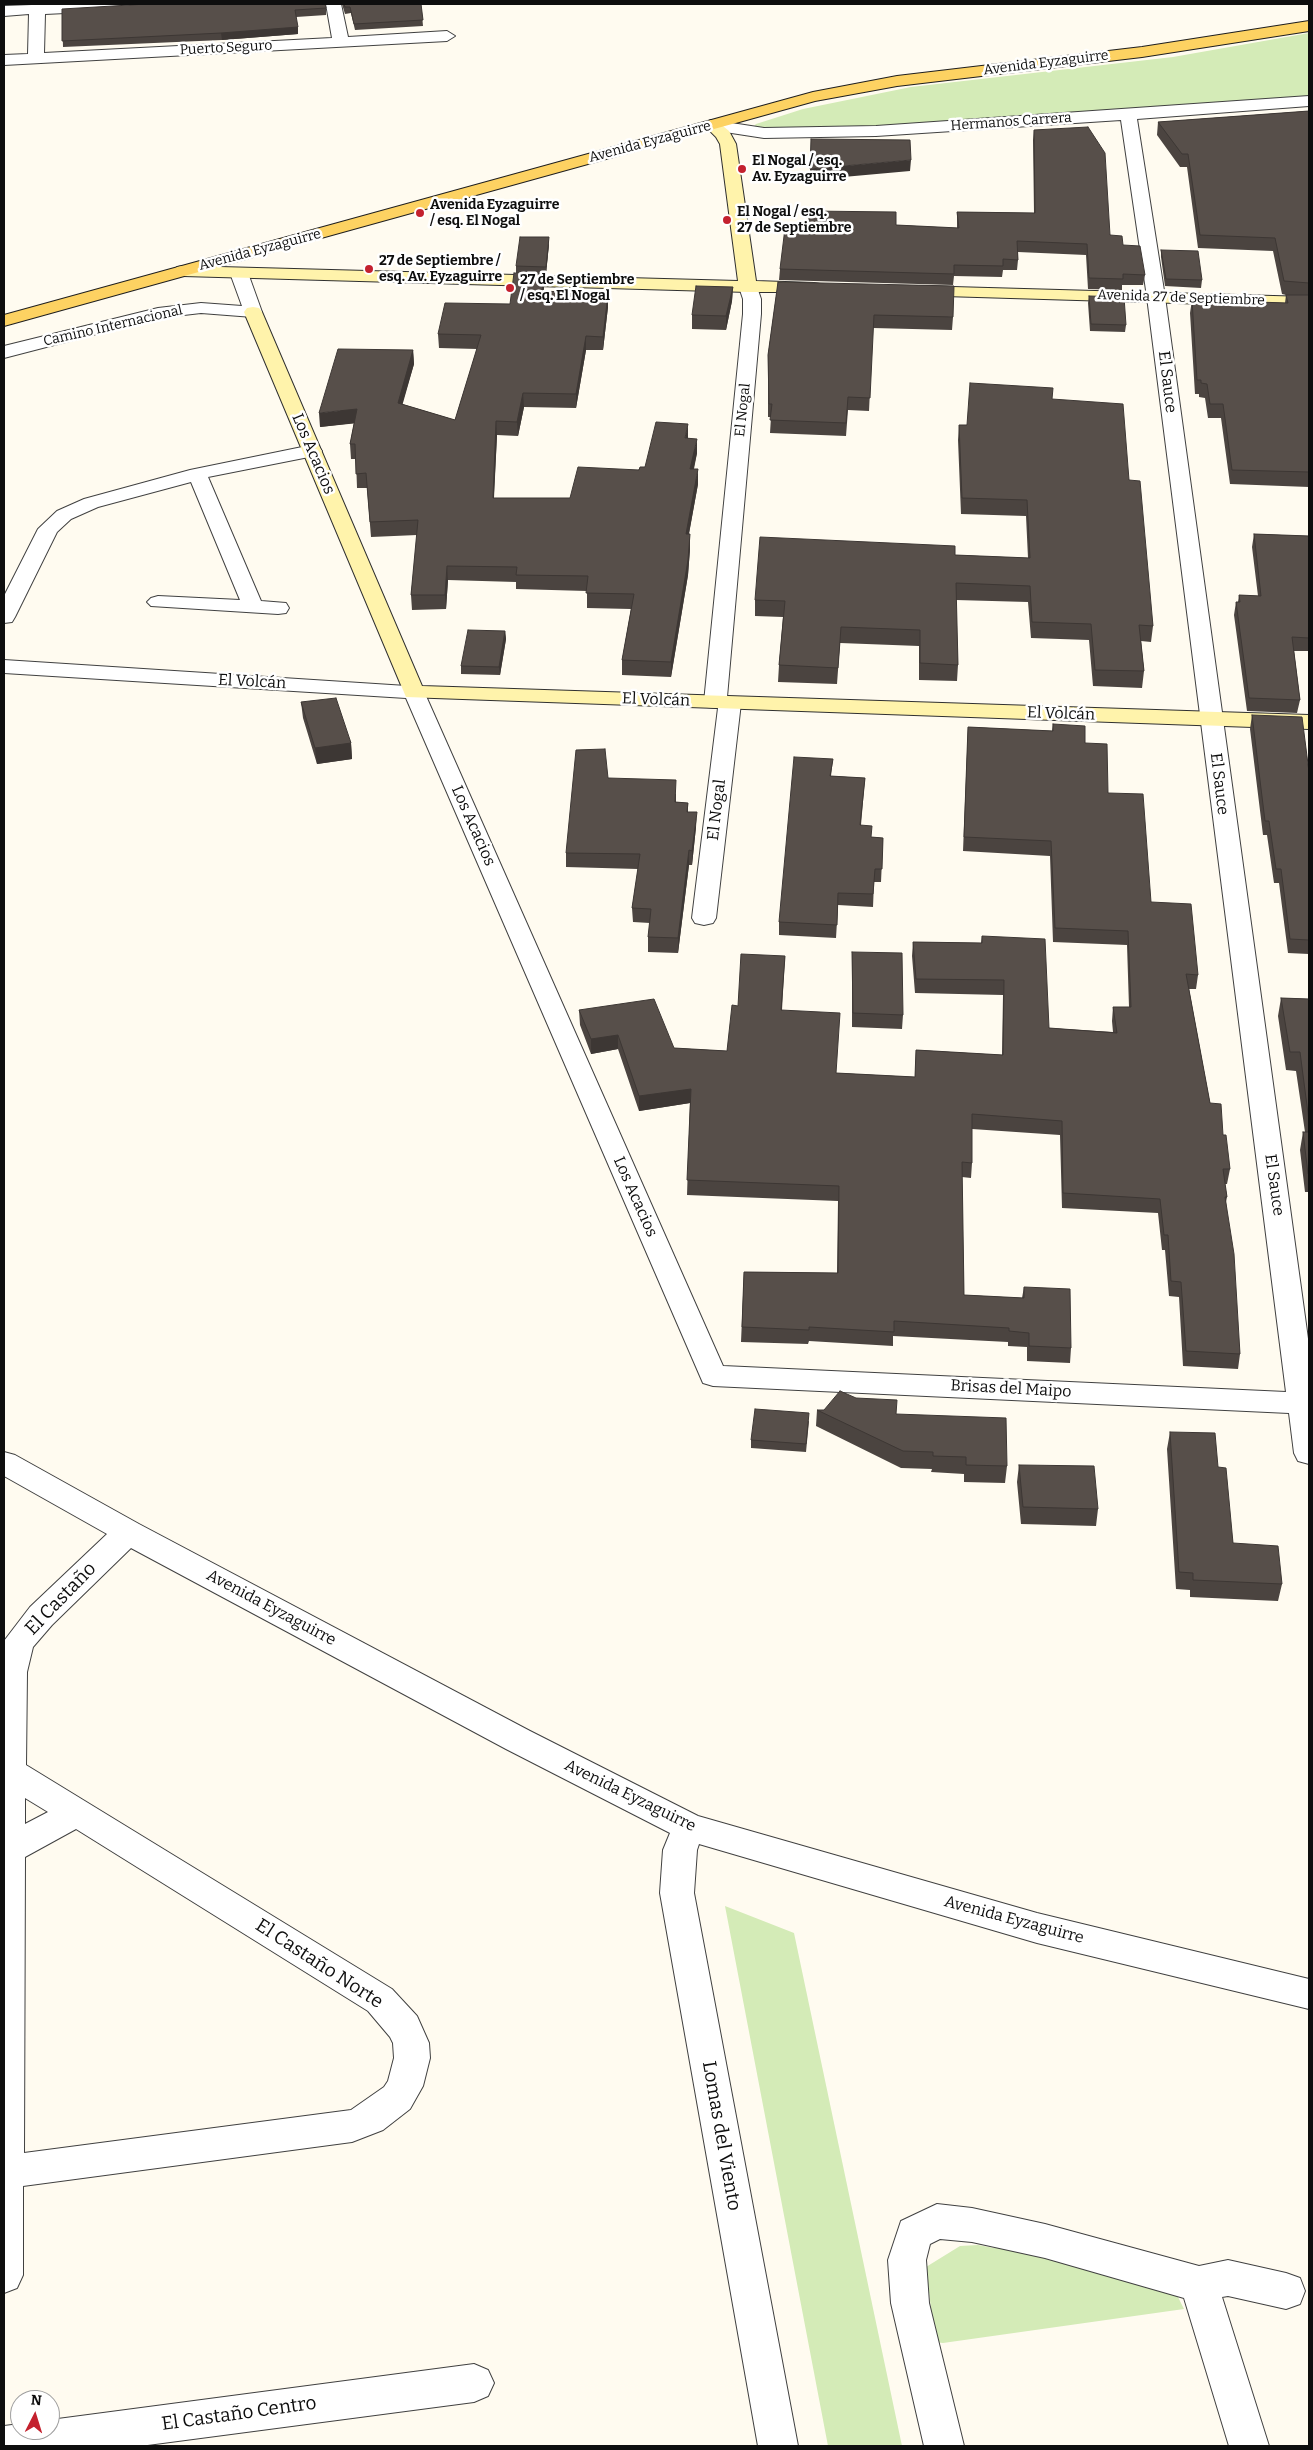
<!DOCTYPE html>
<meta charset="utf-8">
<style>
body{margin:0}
#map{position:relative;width:1313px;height:2450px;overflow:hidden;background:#fffbf0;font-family:Bitter,serif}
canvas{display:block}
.frame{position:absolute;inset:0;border:5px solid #0e0e0e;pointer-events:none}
.north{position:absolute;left:10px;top:2390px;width:50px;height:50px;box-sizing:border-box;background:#fff;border:1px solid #9f9f9f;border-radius:50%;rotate:5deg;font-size:14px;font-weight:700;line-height:20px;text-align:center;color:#0e0e0e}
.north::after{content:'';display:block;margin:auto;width:18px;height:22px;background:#c4212e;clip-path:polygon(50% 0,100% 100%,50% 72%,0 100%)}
</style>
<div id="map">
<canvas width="1313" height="2450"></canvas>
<div class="frame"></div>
<div class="north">N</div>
</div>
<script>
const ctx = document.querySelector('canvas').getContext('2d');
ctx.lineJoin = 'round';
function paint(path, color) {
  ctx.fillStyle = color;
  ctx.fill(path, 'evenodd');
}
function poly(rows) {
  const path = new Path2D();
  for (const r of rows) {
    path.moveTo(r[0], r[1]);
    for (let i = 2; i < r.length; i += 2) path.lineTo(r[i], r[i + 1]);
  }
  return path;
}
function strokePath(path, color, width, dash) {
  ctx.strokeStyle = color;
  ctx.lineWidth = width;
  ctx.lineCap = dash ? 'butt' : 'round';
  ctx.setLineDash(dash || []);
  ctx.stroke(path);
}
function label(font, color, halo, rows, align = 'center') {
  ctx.font = font + ' Bitter,serif';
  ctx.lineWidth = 5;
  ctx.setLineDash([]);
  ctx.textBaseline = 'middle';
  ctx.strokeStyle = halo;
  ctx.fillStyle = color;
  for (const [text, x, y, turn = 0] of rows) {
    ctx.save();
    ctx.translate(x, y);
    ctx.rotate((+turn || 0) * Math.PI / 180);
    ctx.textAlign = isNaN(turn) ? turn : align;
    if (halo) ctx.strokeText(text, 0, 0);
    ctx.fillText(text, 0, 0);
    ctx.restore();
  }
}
paint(poly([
 [1309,33,1309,97,1014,120,823,131,768,130,753,127,756,124,803,109,911,87,1173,57],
 [725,1906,794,1933,902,2446,828,2446],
 [1019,2243,1177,2295,1184,2309,943,2343,935,2342,926,2267,960,2246,978,2245,994,2248]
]), '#d4ebb7');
const street = poly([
 [59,4,156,4,148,9,45,14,44,53,332,38,326,4,341,4,348,37,447,31,455,36,447,41,4,65,4,55,28,54,29,14,4,16,4,6,59,4],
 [1309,96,1309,106,1137,119,1165,297,1309,1346,1309,1464,1298,1461,1294,1453,1289,1413,713,1386,703,1383,406,698,4,673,4,660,422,687,723,1366,1286,1392,1147,297,1121,120,876,136,764,138,712,130,706,128,704,125,706,122,712,120,764,128,876,126,1309,96],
 [239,268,245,269,248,273,262,312,259,316,253,317,201,313,158,318,4,358,4,346,158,308,201,303,242,306,230,273,233,269,239,268],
 [748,282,754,283,757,287,761,299,761,314,727,697,738,698,741,703,716,918,713,923,704,925,695,923,692,918,718,708,707,707,704,702,743,314,743,299,739,287,742,283,748,282],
 [312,445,319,447,322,451,319,455,208,477,261,601,286,603,289,608,286,613,278,614,151,606,147,602,151,598,158,596,240,600,191,482,98,507,71,519,57,532,15,617,12,622,4,623,4,596,38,529,57,511,84,499,190,470,312,445],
 [4,1452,15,1455,139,1524,530,1731,698,1816,1037,1913,1309,1979,1309,2009,1037,1943,699,1844,697,1850,694,1893,798,2446,758,2446,660,1893,663,1850,670,1833,506,1749,131,1548,52,1625,33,1647,27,1672,26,1765,392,1989,417,2016,429,2043,430,2058,423,2086,410,2109,383,2130,352,2142,23,2186,23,2275,17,2288,4,2293,4,1641,30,1607,107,1534,4,1476,4,1452],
 [25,1798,48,1812,25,1824,25,1798],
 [76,1829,368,2011,390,2037,393,2043,394,2058,388,2081,384,2087,351,2110,24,2153,25,1857,76,1829],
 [937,2204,972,2208,1045,2224,1199,2266,1228,2260,1286,2273,1300,2278,1305,2291,1300,2304,1286,2309,1228,2296,1222,2297,1269,2446,1229,2446,1184,2298,1045,2258,972,2242,940,2239,930,2244,926,2260,929,2303,964,2446,924,2446,891,2303,888,2260,901,2221,937,2204],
 [474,2364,488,2370,494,2383,488,2396,474,2402,140,2446,4,2446,4,2426,20,2424,20,2430,50,2430,50,2420,474,2364]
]);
const secondary = poly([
 [712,120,718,122,729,131,736,144,756,281,814,283,820,284,823,288,820,292,748,292,183,276,177,275,174,271,177,267,183,266,738,281,720,144,716,137,704,125,706,122,712,120],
 [917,286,1309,297,1309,307,911,295,908,291,911,287,917,286],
 [253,307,259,308,262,312,422,686,1309,715,1309,729,406,697,244,312,247,308,253,307]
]);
const primary = poly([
 [1309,21,1309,31,1142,57,897,86,815,101,4,326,4,315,813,92,897,76,1142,47,1309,21]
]);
strokePath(street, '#414141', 2);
strokePath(secondary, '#303030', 2);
strokePath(primary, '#1f1f1f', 2);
paint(street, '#fff');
paint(secondary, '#fff3ab');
paint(primary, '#fdd262');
paint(poly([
 [342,4,421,4,423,26,355,30,351,13,345,14],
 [326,8,326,15,296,17,298,34,222,40,63,47,62,9],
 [1309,111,1309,487,1230,484,1221,418,1208,418,1205,398,1199,397,1199,394,1195,394,1190,313,1192,300,1285,303,1286,295,1282,294,1273,251,1198,248,1187,167,1180,167,1157,135,1158,122],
 [1034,130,1110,235,1123,245,1145,275,1143,285,1122,285,1122,290,1088,289,1086,255,1018,252,1018,260,1017,270,1003,270,1002,277,954,276,953,285,779,280,780,269,808,228,896,225,957,228,957,212,1034,213,1033,140],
 [549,244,546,274,516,273,516,266],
 [1161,250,1202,280,1201,288,1165,286,1161,257],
 [544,274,544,291,608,294,608,307,603,350,586,350,576,408,524,407,518,436,497,435,494,498,570,498,645,467,688,438,697,453,694,469,698,484,689,534,690,549,688,575,671,677,622,675,622,660,631,609,587,608,587,591,516,589,516,582,448,580,446,609,412,610,411,595,417,535,371,537,367,488,357,488,356,459,351,459,350,444,354,423,320,427,413,350,414,364,402,404,455,420,477,349,439,348,438,334,510,304],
 [778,282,953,317,952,330,873,328,869,411,848,410,846,436,770,433,771,417,768,417,768,355],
 [733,287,732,301,726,330,692,329,692,315],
 [1089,296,1126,325,1125,332,1090,331,1088,303],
 [1052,399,1129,480,1153,626,1151,642,1141,641,1144,671,1142,688,1093,686,1089,640,1031,638,1028,602,956,600,958,665,957,681,919,680,919,646,840,643,837,684,778,682,779,665,783,617,755,616,755,600,955,555,1028,558,1026,516,961,514,958,440,959,425,967,425],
 [1254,534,1309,536,1309,651,1294,651,1300,700,1297,713,1247,711,1234,615,1236,602,1238,602,1239,595,1258,596,1252,547],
 [505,631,506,639,500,675,461,674,461,666],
 [301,702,351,743,352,759,317,764,303,718],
 [1252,715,1309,772,1309,954,1288,953,1279,883,1274,883,1267,835,1263,835,1250,729],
 [1053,724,1085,743,1108,793,1151,902,1198,975,1196,989,1189,989,1210,1103,1223,1135,1230,1169,1227,1184,1225,1184,1227,1197,1226,1202,1240,1354,1238,1369,1183,1366,1179,1297,1169,1296,1165,1250,1162,1250,1158,1213,1062,1208,1060,1135,972,1129,972,1163,971,1178,962,1177,964,1295,1022,1298,1024,1287,1071,1348,1070,1363,1027,1361,1027,1347,1008,1346,1008,1342,893,1336,893,1346,809,1341,808,1344,741,1342,744,1272,837,1273,838,1201,687,1195,690,1103,639,1111,618,1049,591,1054,580,1025,579,1010,674,1048,727,1051,738,1006,785,956,782,1010,836,1073,915,1077,916,1050,1002,1055,1003,995,915,993,912,956,913,942,981,943,982,936,1049,1028,1113,1032,1112,1021,1113,1007,1129,1007,1127,945,1053,942,1050,856,963,851,968,727,1052,731],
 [833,759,831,776,865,778,861,825,871,837,883,838,881,882,874,882,873,907,838,905,836,938,779,935,779,922],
 [608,778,676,794,676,802,688,803,688,812,696,827,692,865,689,865,678,953,648,952,648,937,650,923,633,922,632,908,638,869,566,867,566,853],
 [852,952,903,1015,902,1029,852,1027],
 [1281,998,1309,999,1309,1192,1305,1192,1300,1150,1303,1132,1305,1132,1296,1071,1286,1070,1278,1016],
 [856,1398,896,1414,1007,1466,1005,1483,964,1482,964,1474,931,1472,932,1469,901,1468,816,1426,817,1410,824,1410],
 [809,1421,806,1452,751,1448,751,1440],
 [1170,1432,1218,1467,1233,1543,1282,1584,1278,1601,1190,1597,1190,1590,1176,1589,1167,1449],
 [1019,1465,1098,1509,1096,1526,1021,1524,1017,1482]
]), '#4b4440');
paint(poly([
 [4,11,5,18,4,51],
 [298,27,298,34,222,40,221,33],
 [911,160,910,171,810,180,810,169],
 [549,237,549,244,546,274,546,267],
 [544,274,544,288,542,305,542,291],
 [733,287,732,301,726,330,726,316],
 [608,294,608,307,603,350,603,337],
 [586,336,586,350,576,408,576,394],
 [413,350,414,364,399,417,398,403],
 [523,393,524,407,518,436,517,422],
 [357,409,358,423,320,427,319,413],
 [496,421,497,435,493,512,493,498],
 [688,424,688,438,685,438],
 [697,439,697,453,690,484,690,469],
 [698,469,698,484,686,549,686,534],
 [690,534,690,549,688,575,671,677,671,662],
 [447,566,448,580,446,609,445,595],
 [505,631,506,639,500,675,499,667],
 [351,743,352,759,317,764,315,748],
 [697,812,696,827,692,865,692,851],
 [689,850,689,865,678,953,678,938],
 [618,1035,618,1049,591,1054,591,1039],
 [691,1089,690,1103,639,1111,639,1096]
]), '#3d3734');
const building = poly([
 [147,4,325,4,326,8,295,10,298,27,221,33,62,41,62,9,147,4],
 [344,4,421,4,423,20,354,24,350,7,345,7,344,4],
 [1309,111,1309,283,1284,281,1275,238,1200,235,1188,154,1182,154,1158,122,1309,111],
 [1088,127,1105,153,1110,235,1122,236,1123,245,1140,246,1145,275,1123,274,1123,279,1089,278,1087,244,1017,241,1018,260,1003,259,1003,266,954,265,954,274,780,269,785,228,809,228,809,211,896,212,896,225,959,228,957,212,1035,213,1034,130,1088,127],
 [811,139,910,140,911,160,810,169,811,139],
 [520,237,549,237,546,267,516,266,520,237],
 [1161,250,1198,251,1202,280,1166,279,1161,250],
 [514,273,544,274,542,291,608,294,603,337,586,336,576,394,523,393,517,422,496,421,493,498,570,498,578,467,639,470,640,467,645,467,656,422,688,424,685,438,697,439,690,469,698,469,686,534,690,534,688,560,671,662,622,660,634,594,586,593,588,576,516,575,517,567,447,566,445,595,411,595,418,520,370,522,366,473,356,474,355,444,350,444,357,409,319,413,338,349,413,350,398,403,455,420,481,335,438,334,445,303,510,304,514,273],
 [778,282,954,286,953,317,874,315,870,398,848,397,846,423,770,420,772,404,769,404,768,355,778,282],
 [696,286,733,287,726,316,692,315,696,286],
 [1286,295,1309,295,1309,472,1232,470,1223,404,1210,404,1207,384,1201,383,1201,380,1197,380,1192,300,1288,303,1286,295],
 [1089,296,1124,297,1126,325,1091,324,1089,296],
 [970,383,1053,388,1052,399,1123,404,1129,480,1140,481,1153,626,1139,625,1144,671,1095,670,1091,624,1032,622,1030,586,956,583,958,665,920,663,920,630,841,627,838,668,779,665,785,601,755,600,760,537,955,546,955,555,1030,558,1027,500,962,498,959,425,967,425,970,383],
 [1254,534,1309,536,1309,638,1292,637,1300,700,1249,698,1236,602,1240,602,1239,595,1261,596,1254,534],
 [468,630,505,631,499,667,461,666,468,630],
 [336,698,351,743,315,748,301,702,336,698],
 [1252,715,1302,717,1309,772,1309,940,1290,939,1281,869,1276,869,1269,821,1265,821,1252,715],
 [1053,724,1085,726,1085,743,1107,744,1108,793,1143,794,1151,902,1191,904,1198,975,1186,974,1210,1103,1221,1104,1223,1135,1226,1135,1230,1169,1223,1169,1227,1197,1225,1197,1234,1254,1240,1354,1186,1351,1181,1282,1171,1281,1168,1235,1164,1235,1160,1199,1063,1193,1062,1121,972,1114,972,1163,962,1162,964,1295,1024,1298,1024,1287,1070,1289,1071,1348,1029,1346,1029,1333,1009,1331,1009,1328,894,1321,894,1332,809,1327,809,1330,742,1327,744,1272,838,1273,839,1186,687,1180,691,1089,639,1096,618,1035,591,1039,579,1010,654,999,674,1048,727,1051,732,1005,738,1006,741,954,785,956,781,1010,840,1013,836,1073,915,1077,916,1050,1003,1055,1004,980,916,979,913,942,982,943,982,936,1045,939,1049,1028,1117,1033,1113,1007,1131,1007,1128,931,1055,928,1051,841,964,837,968,727,1053,731,1053,724],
 [605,749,608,778,676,780,675,802,688,803,687,812,697,812,692,851,689,850,678,938,648,937,651,909,632,908,640,854,566,853,576,750,605,749],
 [794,757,833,759,830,776,865,778,860,825,872,826,871,837,883,838,882,869,875,869,873,894,838,893,837,925,779,922,794,757],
 [852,952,902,953,903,1015,853,1013,852,952],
 [1281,998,1309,999,1309,1121,1300,1052,1290,1052,1281,998],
 [1303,1132,1309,1132,1309,1174,1308,1174,1303,1132],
 [840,1391,856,1398,897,1400,896,1414,1006,1418,1007,1466,966,1465,966,1457,933,1456,933,1452,903,1451,817,1410,824,1410,840,1391],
 [755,1409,809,1413,806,1444,751,1440,755,1409],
 [1170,1432,1215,1433,1218,1467,1226,1468,1233,1543,1278,1546,1282,1584,1193,1580,1193,1573,1179,1572,1170,1432],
 [1019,1465,1094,1466,1098,1509,1023,1507,1019,1465]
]);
paint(building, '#574f4a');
strokePath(building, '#3d3734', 1);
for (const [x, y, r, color] of [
 [742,169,5,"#c4212e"],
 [420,213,5,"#c4212e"],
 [727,220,5,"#c4212e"],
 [369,269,5,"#c4212e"],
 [510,288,5,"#c4212e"]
]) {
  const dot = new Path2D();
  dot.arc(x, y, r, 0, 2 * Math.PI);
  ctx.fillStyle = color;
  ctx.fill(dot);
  strokePath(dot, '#fff', 2);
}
label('14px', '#0e0e0e', '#fff', [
 ["Puerto Seguro",226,48,-3],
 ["Avenida Eyzaguirre",1046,63,-7],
 ["Hermanos Carrera",1011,122,-4],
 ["Avenida Eyzaguirre",650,142,-15],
 ["Avenida Eyzaguirre",260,250,-15],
 ["Avenida 27 de Septiembre",1181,298,2],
 ["Camino Internacional",113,326,-13],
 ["El Nogal",743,410,-84]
]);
label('bold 14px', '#0e0e0e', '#fff', [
 ["El Nogal / esq.",752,161],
 ["Av. Eyzaguirre",752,177],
 ["Avenida Eyzaguirre",430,205],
 ["/ esq. El Nogal",430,221],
 ["El Nogal / esq.",737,212],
 ["27 de Septiembre",737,228],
 ["27 de Septiembre /",379,261],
 ["esq. Av. Eyzaguirre",379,277],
 ["27 de Septiembre",520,280],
 ["/ esq. El Nogal",520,296]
], 'left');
label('16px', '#0e0e0e', '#fff', [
 ["El Sauce",1167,382,83],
 ["Los Acacios",313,454,67],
 ["El Volcán",252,682,3],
 ["El Volcán",656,700,2],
 ["El Volcán",1061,714,2],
 ["El Sauce",1219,784,83],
 ["El Nogal",717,810,-83],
 ["Los Acacios",473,826,66],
 ["El Sauce",1274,1185,82],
 ["Los Acacios",635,1197,66],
 ["Brisas del Maipo",1011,1389,3],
 ["Avenida Eyzaguirre",271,1608,28],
 ["Avenida Eyzaguirre",630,1796,26],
 ["Avenida Eyzaguirre",1014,1920,15]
]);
label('19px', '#0e0e0e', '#fff', [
 ["El Castaño",61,1599,-46],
 ["El Castaño Norte",319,1964,33],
 ["Lomas del Viento",721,2136,80],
 ["El Castaño Centro",239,2414,-8]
]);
</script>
